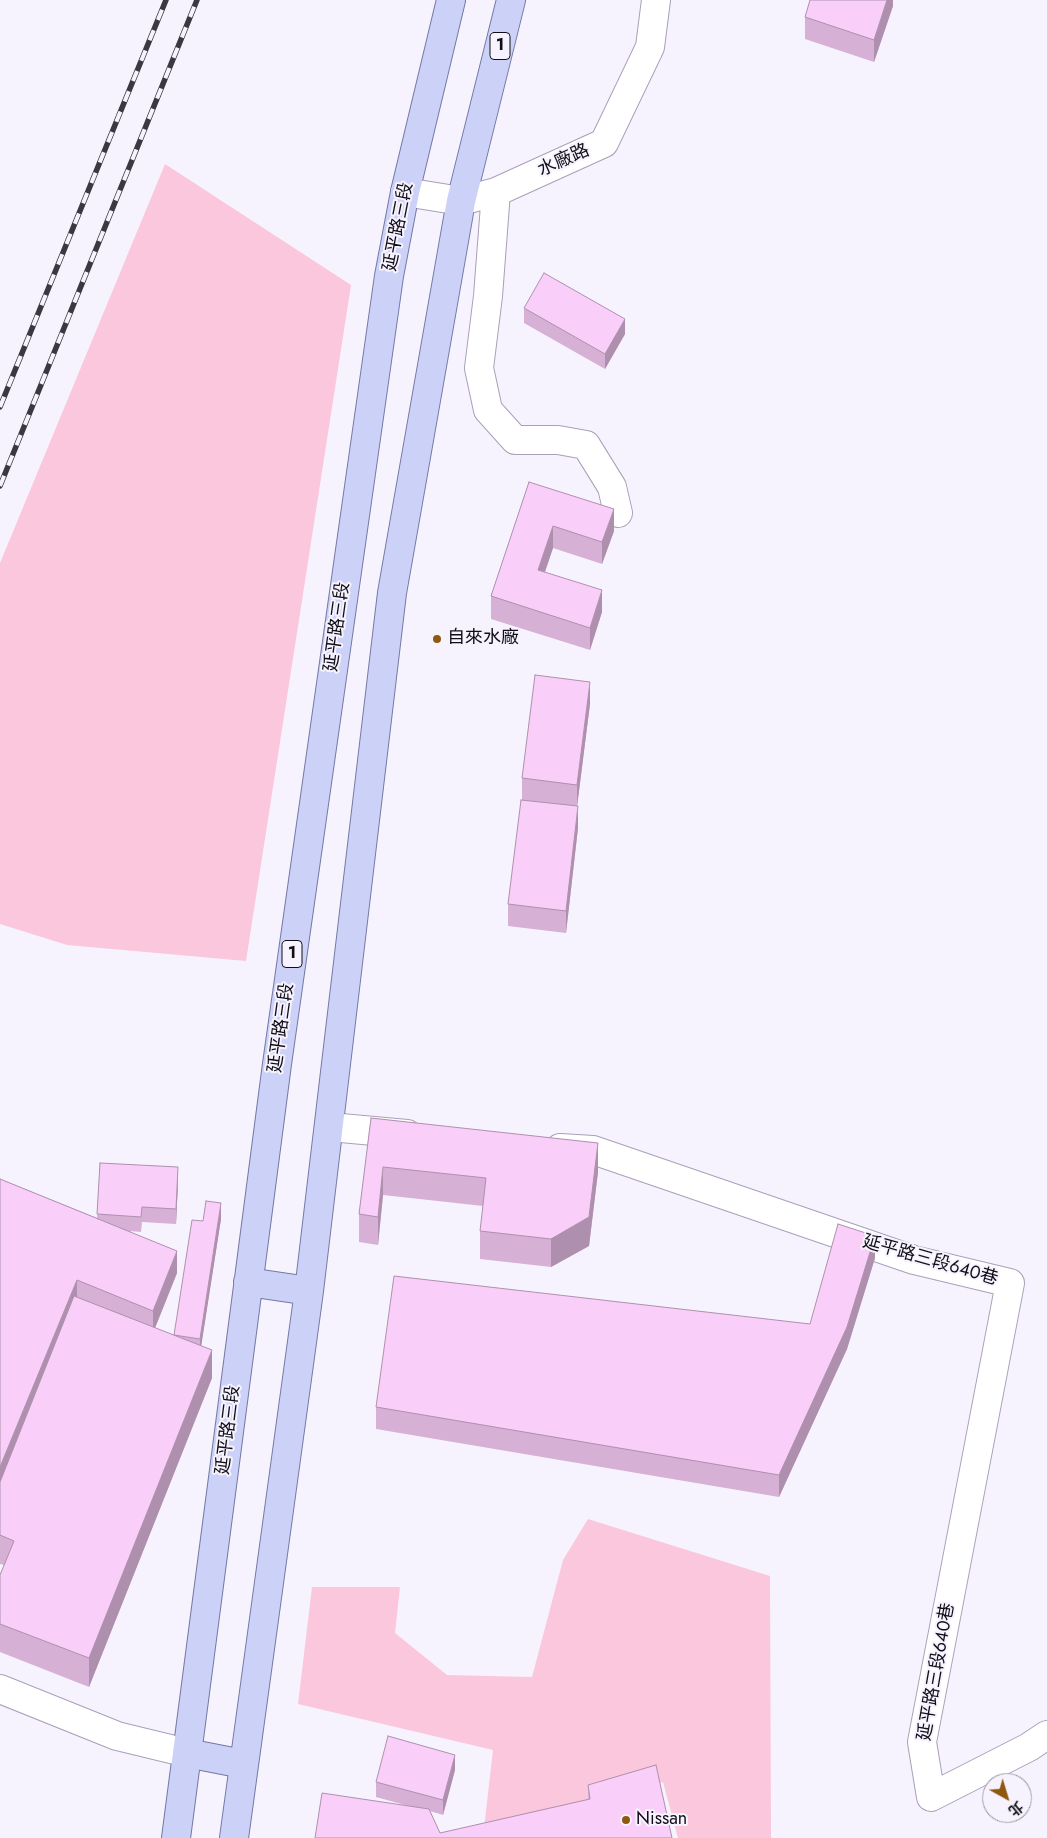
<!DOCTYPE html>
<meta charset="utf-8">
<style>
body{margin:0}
#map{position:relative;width:1047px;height:1838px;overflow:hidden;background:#f7f3fe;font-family:Jost,"Noto Sans TC",sans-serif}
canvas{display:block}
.north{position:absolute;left:982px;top:1773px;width:50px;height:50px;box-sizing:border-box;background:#f7f3fe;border:1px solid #9b97a2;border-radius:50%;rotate:141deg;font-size:14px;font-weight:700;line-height:20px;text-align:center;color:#110e17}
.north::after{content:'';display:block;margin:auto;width:18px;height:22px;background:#8f580e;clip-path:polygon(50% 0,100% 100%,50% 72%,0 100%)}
</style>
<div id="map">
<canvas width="1047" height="1838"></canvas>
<div class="north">北</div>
</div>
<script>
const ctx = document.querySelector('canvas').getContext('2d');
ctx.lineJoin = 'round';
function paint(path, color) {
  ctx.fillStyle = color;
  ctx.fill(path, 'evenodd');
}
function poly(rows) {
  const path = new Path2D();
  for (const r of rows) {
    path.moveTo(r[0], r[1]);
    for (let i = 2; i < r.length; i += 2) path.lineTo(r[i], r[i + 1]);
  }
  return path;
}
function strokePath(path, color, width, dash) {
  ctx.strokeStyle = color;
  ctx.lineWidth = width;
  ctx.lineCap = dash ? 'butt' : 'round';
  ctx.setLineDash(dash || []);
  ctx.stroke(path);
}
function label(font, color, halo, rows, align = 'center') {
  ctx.font = font + ' Jost,"Noto Sans TC",sans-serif';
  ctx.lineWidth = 4;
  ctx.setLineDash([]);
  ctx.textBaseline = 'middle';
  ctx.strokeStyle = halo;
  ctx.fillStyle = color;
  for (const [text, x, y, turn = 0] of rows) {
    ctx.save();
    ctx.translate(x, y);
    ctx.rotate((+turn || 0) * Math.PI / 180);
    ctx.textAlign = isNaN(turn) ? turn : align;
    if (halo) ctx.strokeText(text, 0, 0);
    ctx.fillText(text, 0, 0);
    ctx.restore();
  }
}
paint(poly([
 [165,164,351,285,246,961,67,945,0,924,0,563],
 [588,1519,770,1576,771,1838,678,1838,663,1782,483,1837,493,1750,298,1704,312,1587,400,1587,395,1633,447,1675,532,1677,563,1560]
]), '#fbc7dd');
const minor = poly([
 [405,192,461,201,496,192,604,143,650,47,656,0],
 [496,192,488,296,479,368,488,410,515,440,558,440,586,445,612,487,618,513],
 [330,1127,407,1134],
 [560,1148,593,1150,914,1260,1010,1283,922,1742,931,1797,1029,1747,1047,1735],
 [0,1689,117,1736,187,1753]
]);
const major = poly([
 [248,1282,309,1291],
 [187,1753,243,1764],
 [176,1838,277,1064,389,276,405,192,451,0],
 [234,1838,309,1291,392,593,461,201,511,0]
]);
strokePath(minor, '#a9a0b9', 30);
strokePath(major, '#7379a5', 30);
strokePath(minor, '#fff', 28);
strokePath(major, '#cbd1f7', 28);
const rail = poly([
 [0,407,166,0],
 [0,486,197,0]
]);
strokePath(rail, '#3b3841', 5.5);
strokePath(rail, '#f7f3fe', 4, [11]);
paint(poly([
 [893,0,893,6,874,62,805,39,805,17],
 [524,308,625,334,605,369,524,323],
 [529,482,614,531,602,564,553,548,545,572,602,612,590,650,491,619,491,596],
 [590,704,577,806,578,828,566,933,508,926,508,904,522,800,522,778],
 [371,1118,598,1172,589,1246,551,1267,480,1259,480,1231,483,1206,383,1195,378,1245,359,1242,359,1214],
 [100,1163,178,1183,176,1224,142,1222,141,1232,130,1231,177,1273,155,1328,174,1335,203,1221,221,1219,201,1345,212,1378,89,1687,0,1652,0,1575,4,1565,0,1564,0,1179,97,1218],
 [875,1258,847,1349,779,1497,376,1429,376,1407,810,1324],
 [455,1770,443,1815,430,1811,440,1833,588,1800,588,1785,672,1838,315,1838,412,1807,376,1797,376,1782]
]), '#d6b1d5');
paint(poly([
 [887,0,893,0,893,6,874,62,874,40],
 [625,319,625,334,605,369,605,354],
 [614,509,614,531,602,564,602,542],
 [553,526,553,548,538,592,538,570],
 [602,590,602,612,590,650,590,628],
 [590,682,590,704,577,807,577,785],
 [578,806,578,828,566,933,566,911],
 [598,1143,598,1172,589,1246,551,1267,551,1239],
 [178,1167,178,1183,176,1224,176,1209],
 [383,1167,383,1195,378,1245,378,1217],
 [221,1203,221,1219,200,1354,200,1339],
 [875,1236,875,1258,847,1349,779,1497,779,1475],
 [177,1251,177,1273,153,1333,153,1311],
 [77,1280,77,1302,0,1489,0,1467],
 [212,1350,212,1378,89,1687,89,1658],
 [455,1755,455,1770,443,1815,443,1800]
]), '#ae90ae');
const building = poly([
 [810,0,887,0,874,40,805,17,810,0],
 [544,273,625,319,605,354,524,308,544,273],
 [529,482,614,509,602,542,553,526,538,570,602,590,590,628,491,596,529,482],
 [535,675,590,682,577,785,522,778,535,675],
 [521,800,578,806,566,911,508,904,521,800],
 [371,1118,598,1143,589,1217,551,1239,480,1231,486,1178,383,1167,378,1217,359,1214,371,1118],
 [100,1163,178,1167,176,1209,142,1207,141,1217,97,1214,100,1163],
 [0,1179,177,1251,153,1311,77,1280,0,1467,0,1179],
 [206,1201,221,1203,200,1339,174,1335,192,1220,203,1221,206,1201],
 [838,1224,875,1236,847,1327,779,1475,376,1407,394,1276,810,1324,838,1224],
 [74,1296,212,1350,89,1658,0,1624,0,1575,14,1541,0,1535,0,1482,74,1296],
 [388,1736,455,1755,443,1800,376,1782,388,1736],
 [656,1765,672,1838,315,1838,322,1793,429,1809,440,1833,590,1799,588,1785,656,1765]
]);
paint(building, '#f9cef8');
strokePath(building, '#ae90ae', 1);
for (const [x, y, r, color] of [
 [437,639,5,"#8f580e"],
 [626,1820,5,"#8f580e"]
]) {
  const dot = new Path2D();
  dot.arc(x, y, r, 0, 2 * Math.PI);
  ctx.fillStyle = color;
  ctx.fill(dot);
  strokePath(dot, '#f7f3fe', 2);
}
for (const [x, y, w] of [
 [500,46,20],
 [292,954,20]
]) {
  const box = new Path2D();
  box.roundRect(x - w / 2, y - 13.5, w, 27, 4);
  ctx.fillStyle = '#f7f3fe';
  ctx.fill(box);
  strokePath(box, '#110e17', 1);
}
label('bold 16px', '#110e17', null, [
 ["1",500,46],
 ["1",292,954]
]);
label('18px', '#110e17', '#f7f3fe', [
 ["水廠路",564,161,-24],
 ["延平路三段",399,227,-79],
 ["延平路三段",338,627,-82],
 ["延平路三段",282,1028,-82],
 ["延平路三段640巷",930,1261,16],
 ["延平路三段",229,1430,-83],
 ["延平路三段640巷",937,1672,-80]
]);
label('18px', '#110e17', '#f7f3fe', [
 ["自來水廠",447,639],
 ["Nissan",636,1820]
], 'left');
</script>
